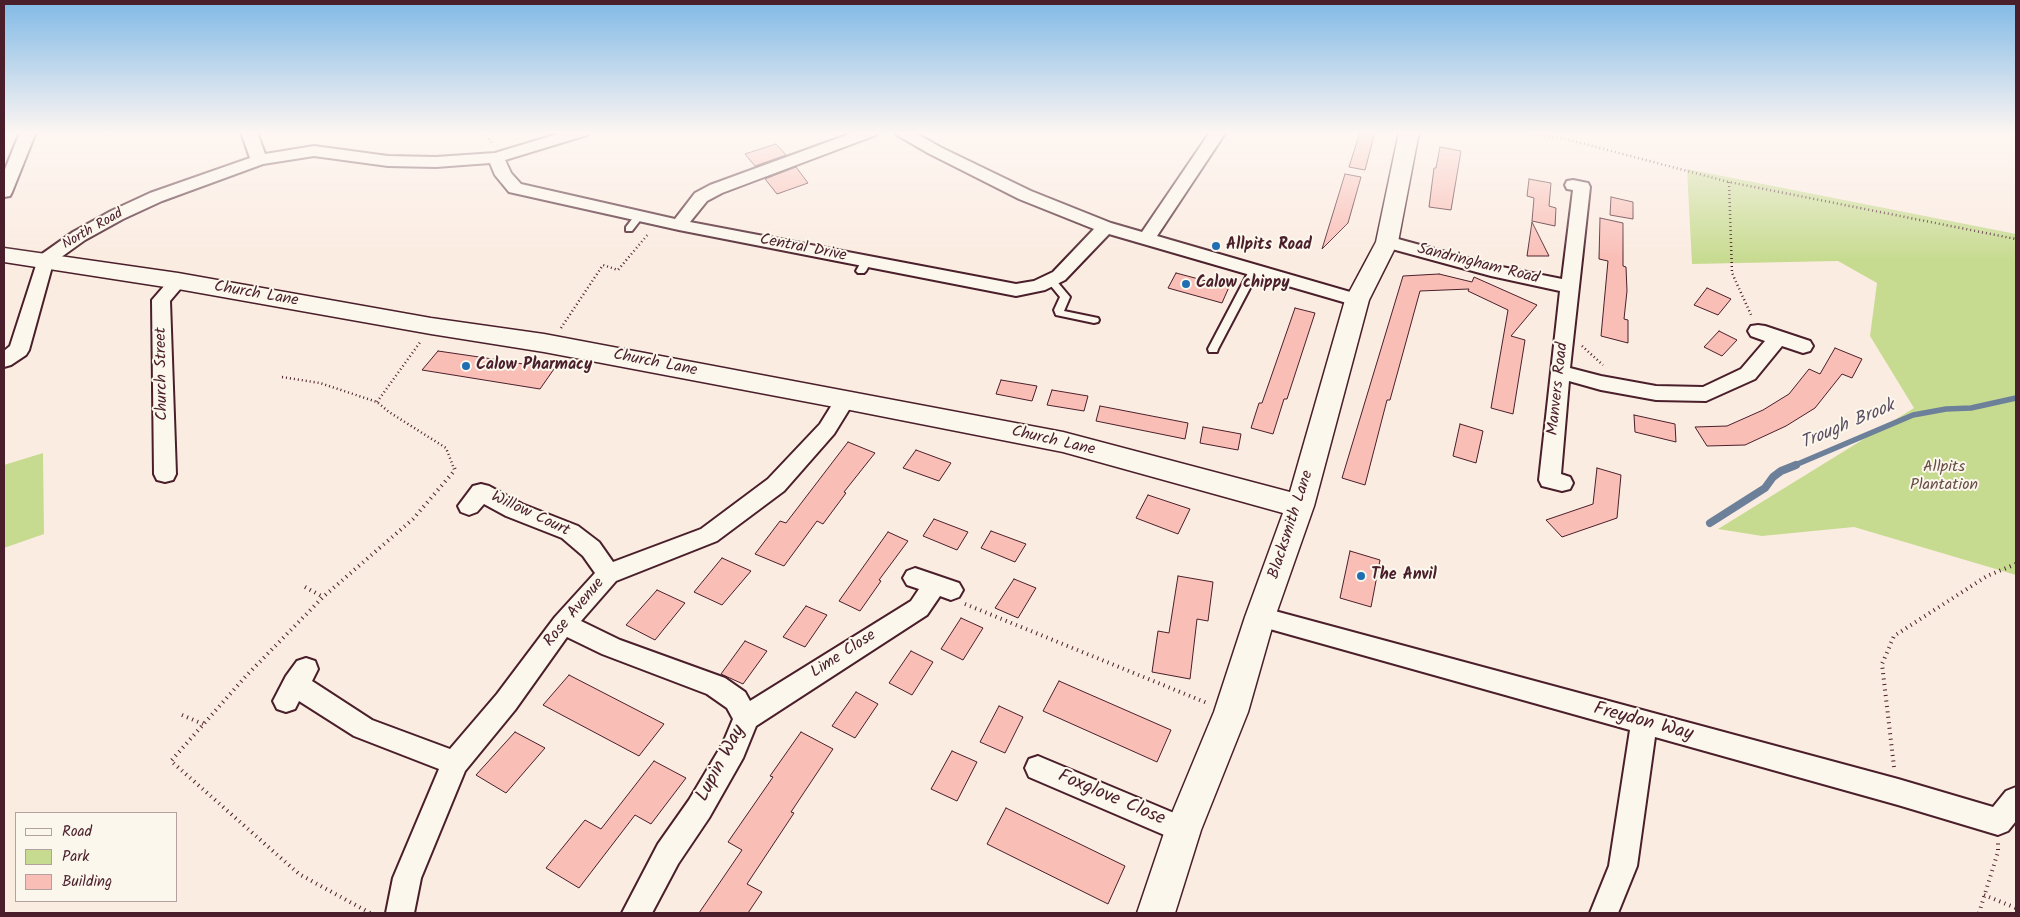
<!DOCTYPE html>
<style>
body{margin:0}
#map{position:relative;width:2020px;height:917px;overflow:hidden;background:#fbece1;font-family:Kalam,sans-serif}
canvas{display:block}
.frame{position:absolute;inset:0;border:5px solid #4a1f2b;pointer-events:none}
.legend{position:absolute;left:15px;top:812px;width:162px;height:90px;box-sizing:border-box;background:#fbf7ec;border:1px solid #b4a19f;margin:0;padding:6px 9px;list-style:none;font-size:15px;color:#4a1f2b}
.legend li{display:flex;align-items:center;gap:10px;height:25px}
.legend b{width:25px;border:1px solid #b4a19f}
</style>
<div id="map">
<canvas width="2020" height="917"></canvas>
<div class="frame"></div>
<ul class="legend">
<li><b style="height:6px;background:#fbf7ec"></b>Road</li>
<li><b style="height:14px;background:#c7db90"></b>Park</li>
<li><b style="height:14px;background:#f9beb6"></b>Building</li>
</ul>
</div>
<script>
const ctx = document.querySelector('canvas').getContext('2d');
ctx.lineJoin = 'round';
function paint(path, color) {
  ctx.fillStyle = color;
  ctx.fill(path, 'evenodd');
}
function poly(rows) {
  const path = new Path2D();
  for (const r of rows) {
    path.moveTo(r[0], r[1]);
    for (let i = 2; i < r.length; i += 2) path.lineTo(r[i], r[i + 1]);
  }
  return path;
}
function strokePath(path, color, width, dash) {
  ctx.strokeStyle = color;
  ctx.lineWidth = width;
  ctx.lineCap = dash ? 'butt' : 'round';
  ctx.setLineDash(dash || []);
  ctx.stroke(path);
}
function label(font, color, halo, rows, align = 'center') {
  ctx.font = font + ' Kalam,sans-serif';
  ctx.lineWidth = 4;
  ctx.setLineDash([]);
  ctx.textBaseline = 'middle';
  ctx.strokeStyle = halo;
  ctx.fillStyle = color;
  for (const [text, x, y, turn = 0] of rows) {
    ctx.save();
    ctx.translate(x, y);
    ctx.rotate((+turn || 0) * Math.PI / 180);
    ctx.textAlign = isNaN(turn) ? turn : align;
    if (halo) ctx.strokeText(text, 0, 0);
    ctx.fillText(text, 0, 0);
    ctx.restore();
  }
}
paint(poly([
 [1687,169,2016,234,2016,575,1854,527,1762,536,1718,529,1914,408,1870,336,1877,283,1838,261,1692,264],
 [43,453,44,534,4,548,4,465]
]), '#c7db90');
strokePath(poly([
 [1793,466,1913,415,1946,409,1971,408,2016,398]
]), '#6d809a', 5.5);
strokePath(poly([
 [1710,523,1765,488,1773,477,1781,471,1796,465]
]), '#6d809a', 8);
const building = poly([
 [1360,132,1375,132,1365,170,1349,167,1360,132],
 [776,144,786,155,755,166,745,154,776,144],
 [1440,147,1461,151,1451,210,1429,207,1434,168,1436,168,1440,147],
 [796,167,808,183,777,194,765,179,796,167],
 [1345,174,1361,177,1348,223,1322,249,1345,174],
 [1529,179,1551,183,1549,206,1556,208,1555,226,1532,221,1534,198,1527,196,1529,179],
 [1611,197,1633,202,1633,219,1610,215,1611,197],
 [1600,218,1623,223,1623,266,1626,267,1627,291,1624,319,1628,320,1628,343,1601,336,1608,261,1599,259,1600,218],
 [1532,222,1549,256,1527,256,1532,222],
 [1176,273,1229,287,1222,303,1168,288,1176,273],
 [1439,274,1472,282,1474,277,1537,305,1511,336,1525,340,1513,414,1491,408,1508,310,1468,291,1469,289,1420,291,1390,400,1387,400,1365,485,1342,478,1403,276,1439,274],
 [1707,288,1731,299,1718,315,1694,305,1707,288],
 [1295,308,1315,313,1287,399,1284,399,1273,434,1251,428,1259,403,1262,403,1295,308],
 [1719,331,1737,340,1722,356,1704,347,1719,331],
 [1835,348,1862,359,1852,378,1842,374,1815,408,1786,426,1745,445,1707,446,1695,427,1727,426,1763,410,1789,394,1809,369,1820,374,1835,348],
 [438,351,486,358,554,369,540,389,422,370,438,351],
 [1001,380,1037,386,1032,401,996,394,1001,380],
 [1052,390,1088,396,1084,411,1047,405,1052,390],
 [1100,406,1188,423,1185,439,1096,421,1100,406],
 [1634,415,1675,424,1676,442,1635,432,1634,415],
 [1460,424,1483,431,1476,463,1453,456,1460,424],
 [1203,427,1241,434,1238,450,1200,443,1203,427],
 [848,442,875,453,844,492,846,493,823,524,817,521,784,566,755,554,780,521,786,523,848,442],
 [916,450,951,463,939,481,903,468,916,450],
 [1597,468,1621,475,1617,518,1562,537,1546,520,1593,504,1597,468],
 [1148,495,1190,509,1178,534,1136,518,1148,495],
 [934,519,968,532,957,550,923,536,934,519],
 [991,531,1026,544,1015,562,981,548,991,531],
 [888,532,908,541,879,580,881,581,860,611,839,601,888,532],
 [1350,551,1380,560,1371,607,1340,598,1350,551],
 [722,558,751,571,722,605,694,592,722,558],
 [1178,576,1213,582,1208,621,1197,619,1190,679,1152,672,1158,631,1169,633,1178,576],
 [1014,579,1036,588,1018,618,995,608,1014,579],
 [657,590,685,603,655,640,626,625,657,590],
 [806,606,827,615,805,647,783,637,806,606],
 [961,618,983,628,963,660,941,649,961,618],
 [745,641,767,651,743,684,721,674,745,641],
 [911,651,933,662,912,695,889,683,911,651],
 [569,675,664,724,639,756,543,705,569,675],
 [1059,681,1171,730,1157,762,1043,711,1059,681],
 [856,692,878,704,855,738,832,726,856,692],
 [999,706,1023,717,1005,753,980,742,999,706],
 [515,732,545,748,506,793,476,775,515,732],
 [801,732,833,749,791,812,794,813,747,884,762,892,748,913,699,913,742,850,728,842,773,777,770,776,801,732],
 [952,751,977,762,957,801,931,789,952,751],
 [654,761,686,778,651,824,635,815,579,888,546,868,585,820,601,829,654,761],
 [1006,808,1125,866,1108,904,987,844,1006,808]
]);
paint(building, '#f9beb6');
strokePath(building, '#4a1f2b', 1);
const lane = poly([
 [639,213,642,214,642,218,632,231,626,231,626,227,636,214,639,213],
 [866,259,871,262,866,271,864,273,858,273,856,271,861,262,866,259],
 [1254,268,1259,271,1218,349,1217,352,1209,352,1208,349,1249,271,1254,268],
 [1051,277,1054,278,1070,297,1064,311,1098,318,1099,320,1098,322,1094,323,1056,315,1054,310,1060,297,1046,280,1051,277]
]);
const street = poly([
 [20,132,36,132,12,192,10,196,4,197,4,172,20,132],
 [241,132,257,132,265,154,314,146,388,156,436,157,495,153,564,132,589,132,587,135,505,160,511,173,521,184,675,219,695,193,710,185,855,132,878,132,876,135,722,193,707,201,690,222,1016,284,1034,281,1053,272,1094,229,1019,199,928,153,897,135,895,132,914,132,940,147,1031,191,1111,223,1142,232,1210,132,1226,132,1157,236,1364,296,1366,300,1364,304,1357,306,1109,234,1065,280,1045,290,1016,296,679,230,509,192,495,175,490,163,436,167,388,166,314,156,263,164,162,201,123,219,85,240,53,263,29,350,26,355,11,365,4,367,4,351,10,346,39,256,73,232,111,211,150,193,250,158,241,132],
 [1573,180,1588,183,1590,187,1570,368,1601,376,1656,386,1703,387,1741,369,1765,341,1751,336,1748,331,1751,326,1758,325,1765,326,1810,341,1813,346,1810,351,1803,353,1782,346,1755,379,1706,401,1656,400,1601,390,1569,381,1561,474,1570,477,1573,483,1570,489,1562,491,1542,486,1539,480,1560,291,1491,276,1381,246,1378,242,1381,238,1387,236,1497,266,1562,279,1573,190,1567,189,1565,185,1567,181,1573,180],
 [178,275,184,277,187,281,170,301,176,474,173,480,165,482,157,480,154,474,152,300,172,277,178,275],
 [845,393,852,395,855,400,834,434,784,491,717,541,616,581,581,621,620,640,725,678,745,692,750,701,911,601,919,589,907,585,903,578,907,571,915,568,959,583,963,590,959,597,951,600,940,596,927,615,756,726,743,758,709,818,678,864,652,913,622,913,658,844,689,800,723,743,733,719,727,708,707,694,602,654,567,637,515,710,465,771,421,878,414,913,386,913,393,878,439,769,354,736,299,701,295,709,286,712,277,709,273,701,286,676,297,661,306,658,315,661,318,669,312,681,372,720,450,749,497,694,555,617,595,573,583,556,562,538,506,516,484,504,477,512,469,515,461,512,458,506,473,486,481,484,489,486,522,504,578,526,599,542,613,562,701,529,768,479,820,424,838,395,845,393],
 [1260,607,1898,779,1993,807,2006,791,2016,787,2016,821,2008,831,1998,835,1898,805,1655,737,1637,866,1618,913,1590,913,1609,866,1630,730,1252,624,1248,617,1252,610,1260,607],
 [1038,756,1193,821,1197,830,1193,839,1183,843,1029,777,1025,768,1029,759,1038,756]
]);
const secondary = poly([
 [1399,132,1419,132,1398,242,1369,300,1314,506,1275,617,1248,712,1201,830,1175,913,1137,913,1165,830,1214,712,1245,617,1283,513,1063,452,845,409,544,352,431,334,178,289,4,262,4,248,178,273,431,318,544,334,1063,432,1290,492,1345,300,1376,242,1399,132]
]);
strokePath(lane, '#4a1f2b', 4);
strokePath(street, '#4a1f2b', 4);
strokePath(secondary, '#4a1f2b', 3);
strokePath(poly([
 [484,132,492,143],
 [1521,132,1566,139,1729,182,2016,239],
 [105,134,116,132],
 [1729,182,1732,273,1752,317],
 [561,328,603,265,618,270,649,233],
 [1582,346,1603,365],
 [282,377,320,383,377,402,389,412,446,448,453,466],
 [377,402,421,341]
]), '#4a1f2b', 2.5, [1, 3]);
strokePath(poly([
 [305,587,323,597],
 [965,604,1207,703],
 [182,715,203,724],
 [1894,767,1882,664,1894,636,1987,576,2016,564],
 [1984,895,2016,908],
 [370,913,299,874,171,761,246,676,323,597,413,519,455,470,453,465],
 [1979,913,1998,852,1998,842]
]), '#4a1f2b', 4, [1, 4.5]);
paint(lane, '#fbf7ec');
paint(street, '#fbf7ec');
paint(secondary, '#fbf7ec');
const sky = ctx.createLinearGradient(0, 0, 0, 260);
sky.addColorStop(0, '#80b9e6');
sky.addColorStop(0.51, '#fdf6f2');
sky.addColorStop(1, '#fdf6f200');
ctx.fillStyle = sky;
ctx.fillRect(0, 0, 2020, 260);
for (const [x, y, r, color] of [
 [1216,246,5,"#1f6fb2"],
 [1186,284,5,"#1f6fb2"],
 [466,366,5,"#1f6fb2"],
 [1361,576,5,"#1f6fb2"]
]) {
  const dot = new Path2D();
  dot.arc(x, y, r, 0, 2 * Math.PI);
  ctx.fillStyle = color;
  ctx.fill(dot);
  strokePath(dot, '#fbf7ec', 2);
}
label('14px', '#4a1f2b', '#fbf7ec', [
 ["North Road",93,230,-30]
]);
label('bold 16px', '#4a1f2b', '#fbf7ec', [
 ["Allpits Road",1226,246],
 ["Calow chippy",1196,284],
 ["Calow Pharmacy",476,366],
 ["The Anvil",1371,576]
], 'left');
label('16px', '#4a1f2b', '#fbf7ec', [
 ["Central Drive",803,249,11],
 ["Sandringham Road",1478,265,14],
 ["Church Lane",256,295,10],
 ["Church Lane",655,364,11],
 ["Church Street",163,374,-91],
 ["Manvers Road",1559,389,-84],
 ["Church Lane",1053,442,13],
 ["Willow Court",530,515,25],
 ["Blacksmith Lane",1292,525,-72],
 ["Rose Avenue",575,613,-50],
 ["Lime Close",844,655,-33]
]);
label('16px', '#694e44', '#fbf7ec', [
 ["Allpits",1944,468],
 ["Plantation",1944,486]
]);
label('italic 18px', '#5c4f62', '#fbf7ec', [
 ["Trough Brook",1848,426,-23]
]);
label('19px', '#4a1f2b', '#fbf7ec', [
 ["Freydon Way",1643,723,15],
 ["Lupin Way",722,764,-62],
 ["Foxglove Close",1111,799,23]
]);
</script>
